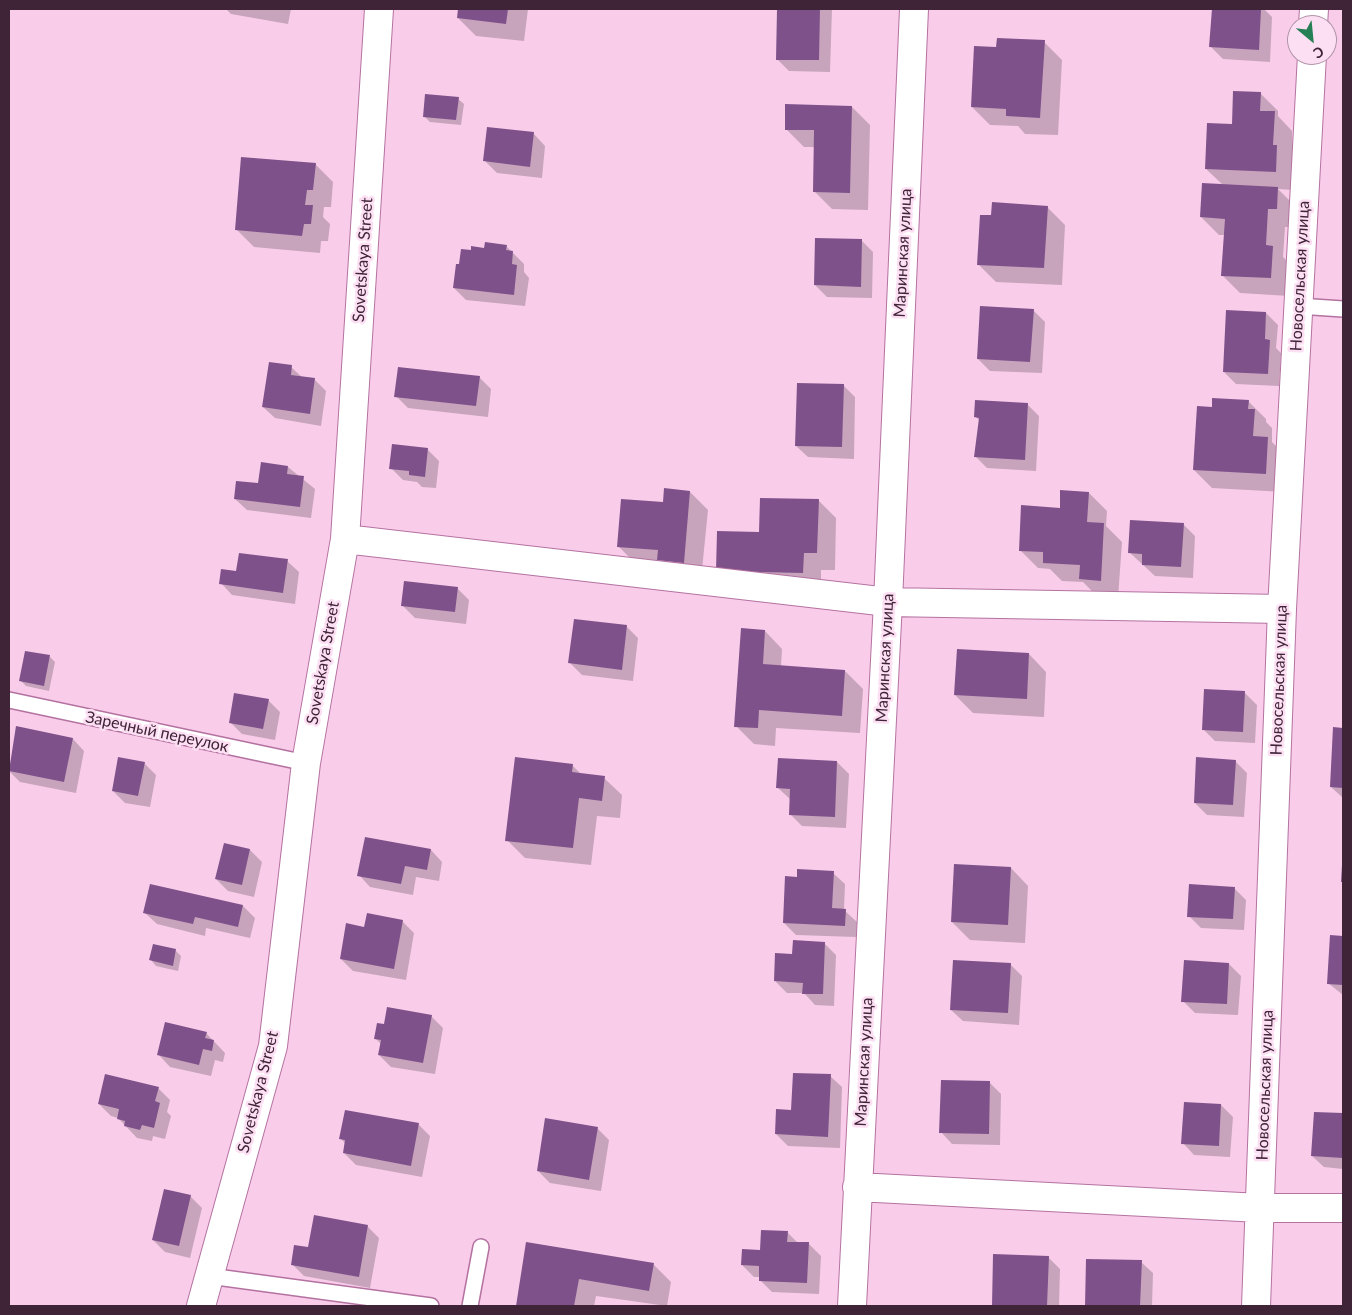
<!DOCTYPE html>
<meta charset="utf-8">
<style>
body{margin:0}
#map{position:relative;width:1352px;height:1315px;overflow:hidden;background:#f9cdea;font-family:Lato,sans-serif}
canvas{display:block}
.frame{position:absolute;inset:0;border:10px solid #3f2337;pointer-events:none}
.north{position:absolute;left:1287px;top:15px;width:50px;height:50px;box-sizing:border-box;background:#fddff3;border:1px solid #b194a8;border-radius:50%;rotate:152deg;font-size:14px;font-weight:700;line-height:20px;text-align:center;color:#3f2337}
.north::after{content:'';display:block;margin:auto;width:18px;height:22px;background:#268055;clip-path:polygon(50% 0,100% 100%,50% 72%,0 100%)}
</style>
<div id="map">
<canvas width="1352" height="1315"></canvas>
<div class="frame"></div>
<div class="north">С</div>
</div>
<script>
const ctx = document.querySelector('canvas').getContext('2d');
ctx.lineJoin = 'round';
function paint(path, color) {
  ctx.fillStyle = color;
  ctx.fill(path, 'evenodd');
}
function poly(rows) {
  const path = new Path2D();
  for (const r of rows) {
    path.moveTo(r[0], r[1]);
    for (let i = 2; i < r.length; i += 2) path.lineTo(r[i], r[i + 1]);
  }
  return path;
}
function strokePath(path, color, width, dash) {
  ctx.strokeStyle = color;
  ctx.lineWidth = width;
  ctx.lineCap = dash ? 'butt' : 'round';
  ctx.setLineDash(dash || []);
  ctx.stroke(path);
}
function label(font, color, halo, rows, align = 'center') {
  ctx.font = font + ' Lato,sans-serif';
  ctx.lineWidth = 5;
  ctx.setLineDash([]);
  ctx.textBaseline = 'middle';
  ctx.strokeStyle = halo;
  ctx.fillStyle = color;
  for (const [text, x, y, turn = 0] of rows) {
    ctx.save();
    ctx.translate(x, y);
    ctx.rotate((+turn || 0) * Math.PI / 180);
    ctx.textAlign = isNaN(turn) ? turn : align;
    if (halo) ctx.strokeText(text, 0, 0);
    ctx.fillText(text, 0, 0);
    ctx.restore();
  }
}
paint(poly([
 [226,9,291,9,288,24,231,14],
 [459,9,528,9,524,41,476,36,458,18],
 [779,9,832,9,830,72,789,71,777,59],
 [1213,9,1264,9,1272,17,1270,62,1223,59,1211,47],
 [1044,42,1062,60,1058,135,1025,134,1018,126,990,125,972,107,998,49],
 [1260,93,1278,111,1278,116,1292,131,1293,190,1278,189,1295,206,1294,227,1285,227,1283,257,1291,265,1289,296,1240,293,1222,275,1225,235,1219,235,1201,217,1223,185,1206,169,1233,125],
 [458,99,464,104,461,125,430,122,424,116],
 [852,107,870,125,868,210,832,209,814,191,815,147,804,147,786,129],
 [534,134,545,146,542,178,497,173,485,161],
 [315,164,333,182,331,207,324,207,323,217,330,224,328,241,321,241,320,253,254,247,236,229],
 [1047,207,1065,225,1062,285,996,282,978,264,993,217],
 [861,240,873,252,872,298,827,297,815,285],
 [506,246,524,264,524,272,529,278,525,306,466,300,454,288,460,265,472,251],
 [1033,310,1045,322,1042,373,990,371,978,359],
 [1266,313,1278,325,1276,348,1281,353,1279,386,1236,384,1224,372],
 [291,367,303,378,314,379,326,391,321,426,275,418,263,407],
 [479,377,491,389,488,417,408,408,396,396],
 [843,385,855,397,854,459,808,457,796,446],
 [1248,401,1266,419,1266,422,1272,428,1272,442,1286,456,1284,492,1212,488,1194,470,1213,408],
 [1027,404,1039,416,1036,471,987,468,975,456,980,421,976,417],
 [427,449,439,461,436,488,422,487,417,482,403,480,391,468],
 [288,467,315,489,311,518,247,510,235,499],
 [690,492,708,510,701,580,636,564,618,546,664,504],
 [1089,493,1107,511,1106,526,1122,542,1118,598,1098,597,1083,582,1062,581,1050,569,1038,568,1020,550,1061,509],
 [818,500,836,518,835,570,821,570,821,590,735,588,760,533],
 [1183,524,1195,536,1193,578,1155,576,1129,552],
 [287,561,299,572,295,604,232,595,221,583,237,572],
 [457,588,469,600,466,624,415,618,403,606],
 [626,626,638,638,633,681,582,675,570,663],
 [765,631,782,649,781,667,845,671,863,689,860,733,776,728,775,746,754,744,736,726],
 [1029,654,1046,672,1044,717,973,713,955,695],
 [49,656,55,662,49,691,26,686,21,681],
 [1245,693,1257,705,1255,743,1215,741,1203,729],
 [268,700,280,712,275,740,242,734,230,722],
 [17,727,73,739,84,751,76,793,20,782,9,771],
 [1334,729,1343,729,1343,798,1331,787],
 [1235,761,1247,773,1244,817,1207,815,1195,803],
 [837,762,849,774,846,828,802,826,790,814,790,799,778,788],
 [144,763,156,775,150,807,125,803,113,791],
 [572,765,582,775,604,778,622,795,620,818,597,816,591,865,525,858,507,840],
 [225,844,250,850,262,862,254,897,228,891,216,879],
 [431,850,442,862,439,881,416,877,413,895,370,887,359,875],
 [1011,868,1028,886,1025,943,970,940,952,922],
 [833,873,845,884,844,910,857,922,856,937,796,935,784,923,798,878],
 [1234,888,1246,900,1244,930,1201,928,1189,916],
 [243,906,255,918,250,938,206,928,205,936,157,924,145,913],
 [402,921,414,933,406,980,353,971,341,959,365,928],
 [1331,937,1343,937,1343,995,1328,983],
 [824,943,836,955,834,1006,815,1005,804,993,787,993,775,981,794,955],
 [154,945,176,951,181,956,178,971,156,966,151,960],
 [1010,964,1022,976,1019,1025,963,1021,951,1010],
 [1229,964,1241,976,1238,1015,1195,1013,1183,1001],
 [431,1016,443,1028,435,1074,391,1067,379,1055,381,1044,376,1039,385,1025],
 [206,1033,225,1053,223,1062,215,1060,211,1076,170,1067,159,1055],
 [830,1076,842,1087,840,1148,788,1146,776,1134,793,1111],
 [990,1083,1001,1094,1000,1145,952,1144,941,1132],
 [158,1088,170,1100,167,1112,171,1116,165,1139,153,1136,152,1141,137,1138,118,1118,111,1116,99,1104],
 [1221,1105,1233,1117,1230,1157,1194,1155,1183,1143],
 [1315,1113,1343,1115,1343,1169,1324,1167,1312,1156],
 [418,1124,430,1136,422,1177,356,1165,344,1153,346,1144,340,1138],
 [597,1128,609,1140,601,1191,550,1183,538,1171],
 [190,1196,202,1208,190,1258,165,1252,153,1240],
 [367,1226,379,1238,370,1288,304,1276,292,1264,309,1249],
 [787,1232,798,1243,809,1244,821,1256,819,1294,772,1292,760,1280,760,1277,754,1277,742,1265],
 [527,1243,653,1264,671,1282,667,1306,596,1296,594,1306,517,1306],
 [995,1256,1048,1257,1060,1269,1059,1306,993,1306],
 [1088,1260,1141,1262,1153,1273,1152,1306,1086,1306]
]), '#0003');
paint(poly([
 [458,9,508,9,506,24,457,18],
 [777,9,820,9,819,60,776,60],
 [1212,9,1261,9,1259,50,1209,47],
 [997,38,1045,40,1040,118,1006,116,1006,109,971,107,974,46,996,47],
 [1233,91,1261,92,1260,111,1275,111,1273,145,1277,145,1276,172,1205,169,1207,123,1232,124],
 [425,94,459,97,456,120,423,117],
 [785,104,852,106,850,193,813,192,814,130,785,130],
 [487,127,534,132,530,167,483,161],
 [241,157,316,163,313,190,307,190,305,205,313,205,311,224,304,224,302,236,235,230],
 [1202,183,1278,187,1277,209,1268,209,1266,245,1273,246,1271,278,1221,276,1225,219,1200,217],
 [992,202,1048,206,1044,268,977,265,980,215,991,215],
 [815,238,862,239,861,287,814,285],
 [485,242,507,245,506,250,513,251,512,264,517,265,514,295,453,288,456,264,459,264,461,249,471,250,471,246,484,248],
 [980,306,1034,309,1030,362,977,359],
 [1226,310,1266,312,1265,339,1270,340,1268,374,1223,372],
 [269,362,292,365,291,375,315,378,310,414,262,407],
 [398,367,480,376,476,406,394,397],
 [797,383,844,384,842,447,795,446],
 [1212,398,1249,400,1248,409,1255,409,1253,436,1268,437,1266,474,1193,470,1197,406,1212,407],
 [975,400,1028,403,1025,460,974,457,979,418,974,417],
 [392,444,428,448,425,477,409,475,409,471,389,469],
 [261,462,288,466,287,474,304,476,300,507,234,499,236,481,258,483],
 [664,488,690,491,684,563,657,560,658,550,617,547,621,499,663,502],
 [1060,490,1089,492,1087,522,1104,523,1101,581,1079,579,1080,565,1043,563,1043,552,1019,551,1021,505,1060,508],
 [760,498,819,499,817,553,804,553,803,573,716,571,717,531,759,532],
 [1130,520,1184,523,1181,567,1142,565,1142,554,1128,553],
 [239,553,288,559,283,593,219,584,221,569,236,571],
 [404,581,458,587,455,612,401,606],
 [574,619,627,625,622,670,568,663],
 [741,628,765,630,763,664,845,670,842,716,759,710,758,728,734,727],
 [957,649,1029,653,1027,699,954,695],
 [25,651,50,655,44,686,19,681],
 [1204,689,1245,691,1243,732,1202,730],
 [234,693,269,699,263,729,229,723],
 [16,726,73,738,64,782,9,771],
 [1333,727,1343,728,1343,788,1330,787],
 [118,757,145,762,138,796,112,791],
 [515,757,573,764,572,772,605,776,602,801,579,798,573,848,505,841],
 [1196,757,1236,760,1233,805,1194,803],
 [778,758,837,761,835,817,789,815,790,789,776,788],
 [365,837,431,849,427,870,405,866,401,884,357,876],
 [224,843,250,849,242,885,215,879],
 [954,864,1011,867,1008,925,951,922],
 [1342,865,1343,865,1343,882,1341,882],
 [797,869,834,871,832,908,846,909,845,926,783,923,785,876,797,877],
 [150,884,243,905,238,927,195,917,193,924,143,913],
 [1189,884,1235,887,1233,919,1187,917],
 [367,913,403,920,394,969,340,959,346,923,364,927],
 [1330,935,1343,936,1343,985,1327,984],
 [793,940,825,942,823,994,802,994,803,983,774,981,775,953,792,954],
 [153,944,176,949,173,966,149,960],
 [953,960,1011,963,1008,1013,950,1010],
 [1184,960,1229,963,1227,1004,1181,1002],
 [387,1007,432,1015,423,1063,378,1055,381,1040,374,1039,377,1023,384,1024],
 [165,1022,207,1032,205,1038,214,1040,212,1051,203,1049,199,1065,157,1055],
 [793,1073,831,1074,828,1137,775,1134,776,1109,791,1110],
 [105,1074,159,1087,155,1101,160,1103,154,1128,142,1125,140,1130,124,1126,125,1121,117,1119,119,1109,98,1104],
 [941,1080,990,1081,989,1134,939,1133],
 [1184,1102,1221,1104,1219,1146,1181,1144],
 [345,1110,419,1123,411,1166,343,1153,345,1140,339,1139],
 [1314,1112,1343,1113,1343,1158,1311,1156],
 [545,1118,598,1127,589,1180,537,1171],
 [164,1189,191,1195,179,1246,152,1240],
 [314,1215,368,1225,359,1277,291,1265,294,1245,308,1247],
 [761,1230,788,1231,787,1242,809,1242,807,1283,759,1281,759,1266,741,1265,742,1249,760,1250],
 [526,1242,654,1263,649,1291,579,1279,574,1306,516,1306],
 [993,1254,1049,1256,1047,1306,992,1306],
 [1086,1259,1142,1260,1140,1306,1085,1306]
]), '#7e518b');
const lane = poly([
 [1298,306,1343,309],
 [9,700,306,763],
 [209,1276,431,1306],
 [470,1306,481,1247]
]);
const street = poly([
 [1313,25,1314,9],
 [345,539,888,602,1282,609],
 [857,1187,1260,1208,1343,1208],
 [201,1306,273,1046,306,763,345,539,379,9],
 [852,1306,888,602,914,9],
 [1256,1306,1282,609,1312,55]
]);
strokePath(lane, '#b472a1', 18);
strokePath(street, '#b472a1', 30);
strokePath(lane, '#fff', 15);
strokePath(street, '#fff', 28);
label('16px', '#3f2337', '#fddff3', [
 ["Маринская улица",903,253,-87],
 ["Sovetskaya Street",363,260,-86],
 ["Новосельская улица",1300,276,-87],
 ["Маринская улица",885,658,-87],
 ["Sovetskaya Street",323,663,-80],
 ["Новосельская улица",1279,680,-88],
 ["Заречный переулок",157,732,12],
 ["Маринская улица",864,1062,-87],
 ["Новосельская улица",1265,1085,-88],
 ["Sovetskaya Street",258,1092,-76]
]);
</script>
